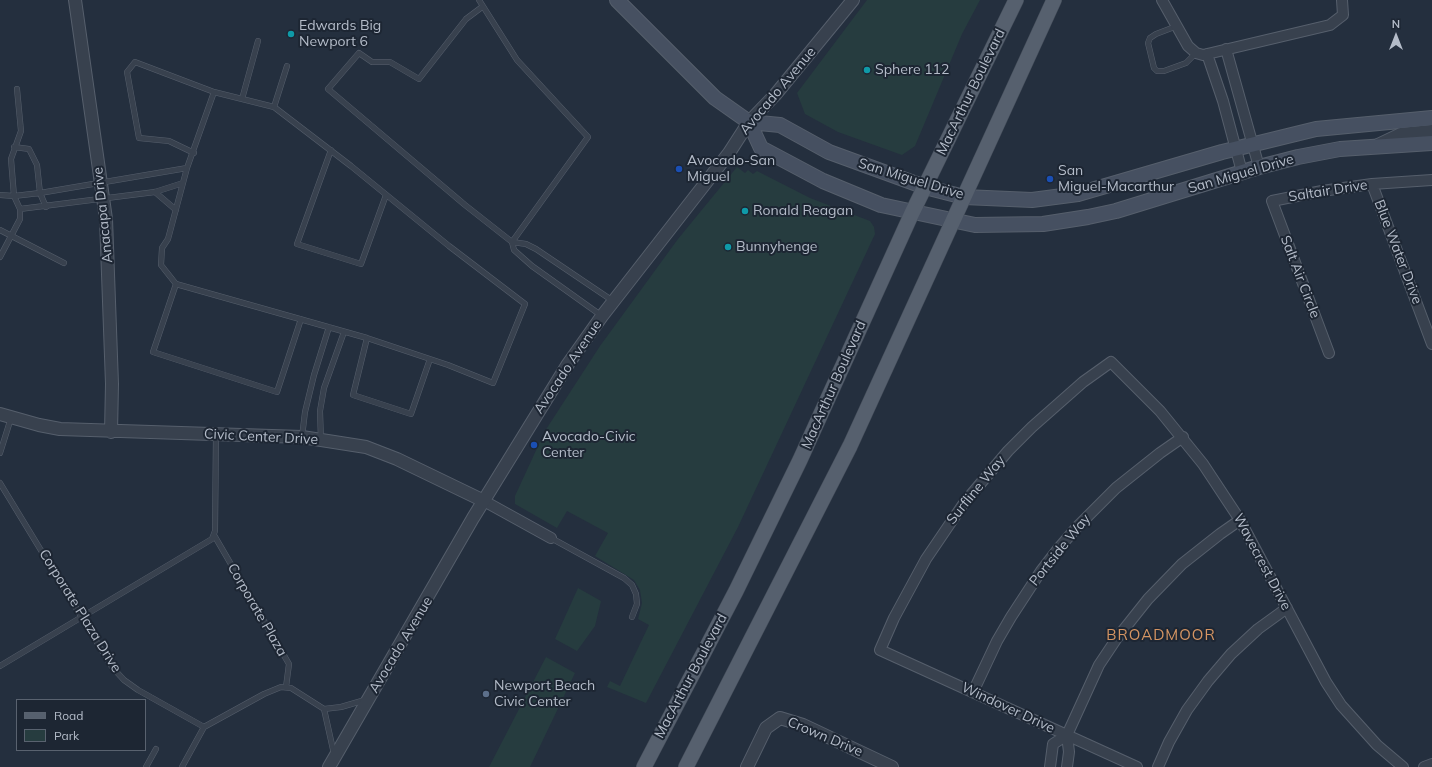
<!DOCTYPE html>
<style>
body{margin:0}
#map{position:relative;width:1432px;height:767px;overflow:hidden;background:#242f3e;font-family:Mulish,sans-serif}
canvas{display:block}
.legend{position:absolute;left:16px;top:699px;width:130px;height:52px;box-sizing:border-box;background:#1d2633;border:1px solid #59626f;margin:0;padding:5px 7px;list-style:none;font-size:12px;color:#b4bcc9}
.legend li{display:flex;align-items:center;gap:8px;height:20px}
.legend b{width:20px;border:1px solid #59626f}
.north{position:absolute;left:1376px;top:16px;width:40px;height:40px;-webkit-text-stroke:3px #1d2633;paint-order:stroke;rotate:0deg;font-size:11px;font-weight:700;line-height:16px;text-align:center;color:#b4bcc9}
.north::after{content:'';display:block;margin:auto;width:14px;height:18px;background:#b4bcc9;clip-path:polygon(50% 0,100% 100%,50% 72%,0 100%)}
</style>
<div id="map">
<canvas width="1432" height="767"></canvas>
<ul class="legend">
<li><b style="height:5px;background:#56606e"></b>Road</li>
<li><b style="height:11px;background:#263c3f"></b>Park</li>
</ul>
<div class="north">N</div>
</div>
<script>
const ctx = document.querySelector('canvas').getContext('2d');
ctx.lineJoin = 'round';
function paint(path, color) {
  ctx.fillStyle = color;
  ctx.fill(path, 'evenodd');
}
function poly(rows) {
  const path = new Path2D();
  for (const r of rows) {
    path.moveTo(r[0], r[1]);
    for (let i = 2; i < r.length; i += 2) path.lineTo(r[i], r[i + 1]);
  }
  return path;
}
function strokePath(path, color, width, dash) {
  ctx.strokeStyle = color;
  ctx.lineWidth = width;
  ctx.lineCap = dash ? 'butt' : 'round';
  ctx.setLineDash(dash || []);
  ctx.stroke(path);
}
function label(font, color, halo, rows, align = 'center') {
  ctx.font = font + ' Mulish,sans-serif';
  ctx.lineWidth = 4;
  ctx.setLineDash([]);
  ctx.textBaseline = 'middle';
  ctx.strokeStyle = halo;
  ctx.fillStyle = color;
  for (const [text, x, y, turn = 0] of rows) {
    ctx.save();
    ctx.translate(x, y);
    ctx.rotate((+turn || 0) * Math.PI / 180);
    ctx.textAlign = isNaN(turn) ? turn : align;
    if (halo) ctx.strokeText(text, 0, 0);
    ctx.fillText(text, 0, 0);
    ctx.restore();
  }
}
paint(poly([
 [867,0,980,0,962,34,915,146,902,155,838,132,805,114,797,93],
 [737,167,745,173,748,170,753,174,757,171,810,198,870,221,874,227,875,234,738,527,646,703,607,687,610,681,620,686,649,625,638,619,642,603,640,590,634,580,595,556,608,533,567,511,557,528,515,504,515,496,545,431,600,346,678,239],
 [578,588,601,601,595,626,577,651,555,639],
 [546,657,575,673,530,767,489,767]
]), '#263c3f');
const service = poly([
 [479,0,517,60,588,137,512,242,514,250,532,266,602,316],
 [482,7,466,19,419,79,390,62,372,62,359,53,328,89,465,205,512,242,526,244,536,249,613,301],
 [1177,26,1156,34,1150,38,1148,43,1154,68,1157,71,1164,71,1186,63,1196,53],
 [214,92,274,107,351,166,449,246,525,304,493,383,448,365,367,338,176,284,161,265,162,248,168,239,187,168,214,92],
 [242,99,258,41],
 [274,107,287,66],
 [14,147,29,149,37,165,40,193,46,207],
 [331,150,297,244,361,264,386,195],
 [194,153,169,141,139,138,127,72,135,62,214,92],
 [155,192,176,210],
 [0,195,14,196,40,193,187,168],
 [20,209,155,192,183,183],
 [0,230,64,263],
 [0,257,20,219,20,209,14,196,11,159,21,131,17,89],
 [176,284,153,352,277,392,301,319],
 [367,338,353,395,411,414,430,359],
 [302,437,305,412,314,375,329,327],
 [321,440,320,411,324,388,344,332],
 [0,453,11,418],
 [0,483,112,667,124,680,138,690,204,727,264,694,281,687,291,688,324,709,334,754],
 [214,535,289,664,286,687],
 [551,538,624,578,632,585,636,594,637,604,632,617],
 [0,666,212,539,215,531,216,434],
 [324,709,341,707,365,700],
 [146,767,156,749],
 [182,767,204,727]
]);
const minor = poly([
 [1162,0,1188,46,1196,53,1203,55,1330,25,1343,15,1342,0],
 [1226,49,1259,167],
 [1207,54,1223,101,1242,172],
 [1372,184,1432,344],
 [1329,353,1272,201,1322,191,1372,184,1432,180],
 [484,501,551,538],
 [973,692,997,641,1011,617,1041,571,1058,549,1077,527,1116,488,1160,453,1183,437],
 [1050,767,1053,744,1067,735],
 [1067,767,1069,752,1067,735,1099,665,1117,638,1148,599,1182,564,1220,534,1240,520],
 [1137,767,880,650,894,618,926,559,964,503,1008,451,1032,427,1083,382,1111,362,1160,411,1203,464,1240,520,1326,682,1341,705,1377,745,1403,767],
 [1158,767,1169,742,1187,710,1208,681,1231,654,1258,629,1287,608],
 [1424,767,1432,764]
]);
const tertiary = poly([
 [75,0,106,219,112,384,111,432],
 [1378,145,1401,134,1432,131],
 [0,414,39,425,60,429,302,437,366,447,397,459,484,501],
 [329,767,473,518,568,364,602,316,729,153,749,122,775,95,853,0],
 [747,767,766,728,780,718,803,725,892,767]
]);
const secondary = poly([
 [617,0,715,98,749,122,761,148,823,181,881,205,975,225,1043,224,1088,217,1116,211,1259,167,1298,157,1340,149,1432,143],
 [749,122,780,125,829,152,925,187,964,197,1032,200,1078,194,1222,152,1316,129,1432,118]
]);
const primary = poly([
 [644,767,736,591,800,460,912,213,1016,0],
 [686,767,850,446,1054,0]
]);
strokePath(service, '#565f6c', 6);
strokePath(minor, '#565f6c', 12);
strokePath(tertiary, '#565f6c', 14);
strokePath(secondary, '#565f6c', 16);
strokePath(primary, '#414a57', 16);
strokePath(service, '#38414e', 5);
strokePath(minor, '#38414e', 10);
strokePath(tertiary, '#38414e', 12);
strokePath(secondary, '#465061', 14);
strokePath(primary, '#56606e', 15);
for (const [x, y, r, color] of [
 [291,34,4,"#0f9aa8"],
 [867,70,4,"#0f9aa8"],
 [679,169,4,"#1a4fb4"],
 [1050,179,4,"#1a4fb4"],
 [745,211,4,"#0f9aa8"],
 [728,247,4,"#0f9aa8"],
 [534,445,4,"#1a4fb4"],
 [486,694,4,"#5c6f8a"]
]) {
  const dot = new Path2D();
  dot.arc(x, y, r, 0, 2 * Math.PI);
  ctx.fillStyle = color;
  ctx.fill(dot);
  strokePath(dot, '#1d2633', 1.5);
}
label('14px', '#b4bcc9', '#1d2633', [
 ["Edwards Big",299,26],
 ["Newport 6",299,42],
 ["Sphere 112",875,70],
 ["Avocado-San",687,161],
 ["Miguel",687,177],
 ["San",1058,171],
 ["Miguel-Macarthur",1058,187],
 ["Ronald Reagan",753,211],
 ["Bunnyhenge",736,247],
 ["Avocado-Civic",542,437],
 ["Center",542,453],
 ["Newport Beach",494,686],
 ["Civic Center",494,702]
], 'left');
label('14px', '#b4bcc9', '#1d2633', [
 ["Avocado Avenue",778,91,-50],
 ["MacArthur Boulevard",971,92,-64],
 ["San Miguel Drive",1241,174,-16],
 ["San Miguel Drive",911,179,17],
 ["Saltair Drive",1328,191,-9],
 ["Anacapa Drive",103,215,-96],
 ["Blue Water Drive",1398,252,69],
 ["Salt Air Circle",1300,277,69],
 ["Avocado Avenue",568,367,-56],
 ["MacArthur Boulevard",834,385,-66],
 ["Civic Center Drive",261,437,3],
 ["Surfline Way",976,490,-51],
 ["Portside Way",1060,550,-51],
 ["Wavecrest Drive",1262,562,62],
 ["Corporate Plaza",257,610,60],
 ["Corporate Plaza Drive",80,611,58],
 ["Avocado Avenue",401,645,-59],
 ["MacArthur Boulevard",691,676,-62],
 ["Windover Drive",1008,708,25],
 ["Crown Drive",825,737,23]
]);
ctx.letterSpacing = '1px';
label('15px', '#d59563', '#1d2633', [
 ["BROADMOOR",1161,635]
]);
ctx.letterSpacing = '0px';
</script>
